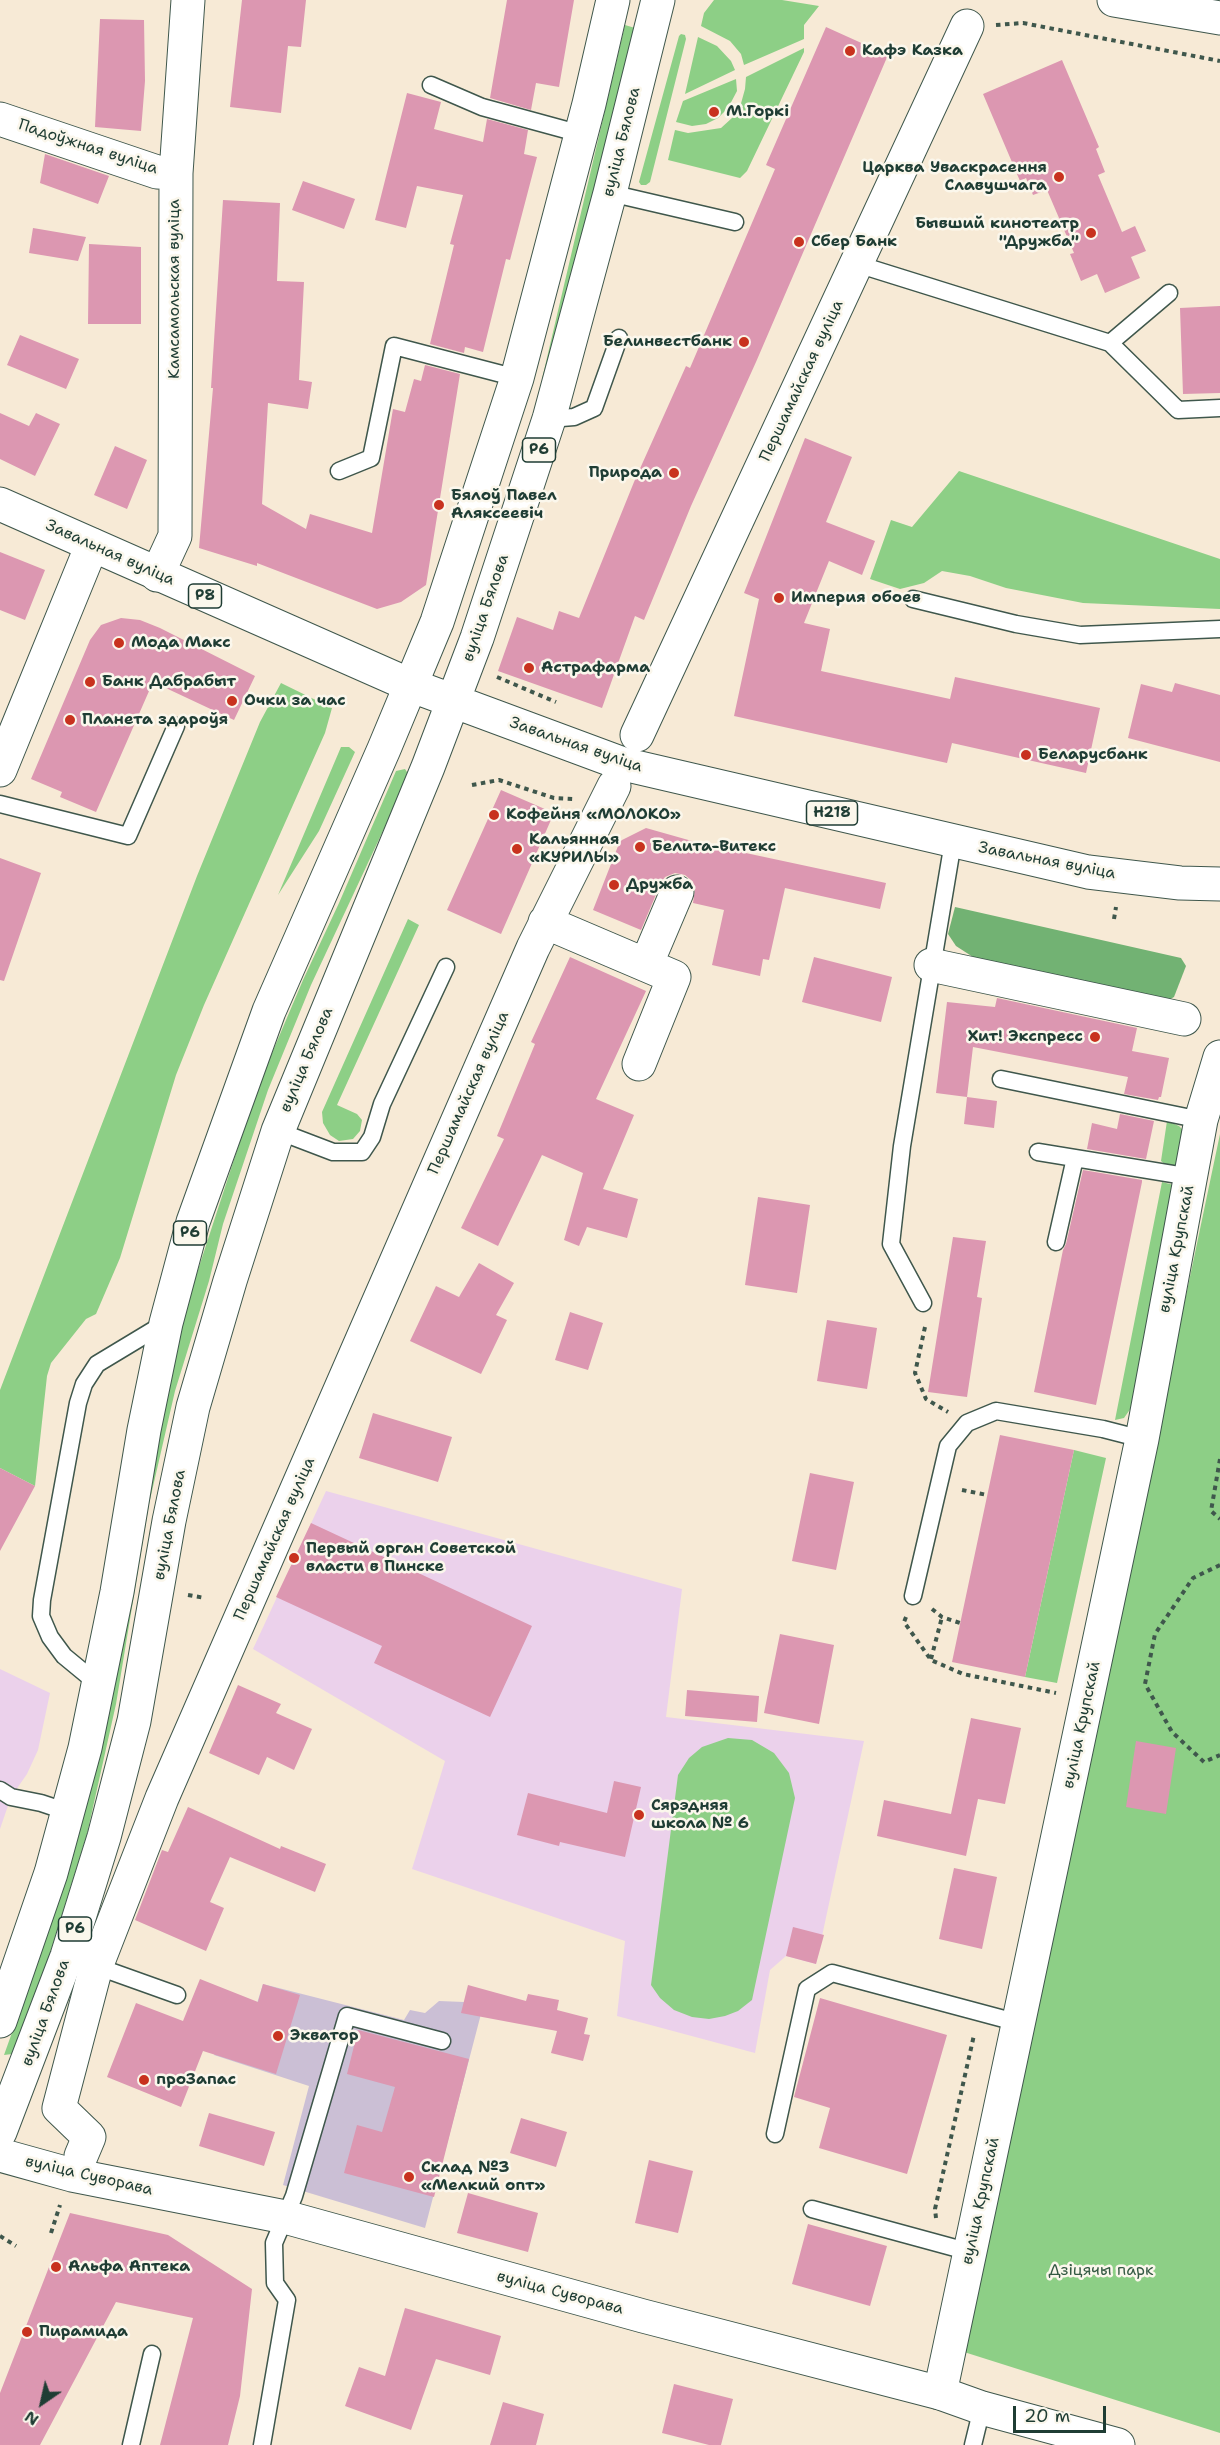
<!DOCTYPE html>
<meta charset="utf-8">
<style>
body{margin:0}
#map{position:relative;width:1220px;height:2445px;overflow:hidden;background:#f7ead6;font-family:"Shantell Sans",sans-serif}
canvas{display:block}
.north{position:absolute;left:12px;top:2373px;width:60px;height:60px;-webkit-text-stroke:4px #fbf7ec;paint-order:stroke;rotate:214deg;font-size:16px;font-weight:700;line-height:24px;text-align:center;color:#1f3d34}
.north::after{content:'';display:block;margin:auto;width:21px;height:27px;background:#1f3d34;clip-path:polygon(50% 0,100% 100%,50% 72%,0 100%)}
.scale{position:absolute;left:1013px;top:2406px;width:93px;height:27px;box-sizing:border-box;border:3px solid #1f3d34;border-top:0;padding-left:8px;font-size:18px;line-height:21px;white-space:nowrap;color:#1f3d34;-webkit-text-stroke:4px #fbf7ec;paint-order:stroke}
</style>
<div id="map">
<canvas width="1220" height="2445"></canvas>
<div class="north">N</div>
<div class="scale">20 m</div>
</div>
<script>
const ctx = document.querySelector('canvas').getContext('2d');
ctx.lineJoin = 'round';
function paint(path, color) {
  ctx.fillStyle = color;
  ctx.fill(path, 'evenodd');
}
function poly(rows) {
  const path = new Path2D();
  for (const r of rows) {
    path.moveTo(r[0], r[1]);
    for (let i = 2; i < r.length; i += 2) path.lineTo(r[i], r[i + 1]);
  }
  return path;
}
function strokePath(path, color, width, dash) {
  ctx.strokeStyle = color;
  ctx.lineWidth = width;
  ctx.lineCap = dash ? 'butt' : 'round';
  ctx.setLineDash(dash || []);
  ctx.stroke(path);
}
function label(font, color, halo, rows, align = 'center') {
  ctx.font = font + ' "Shantell Sans",sans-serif';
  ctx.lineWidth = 5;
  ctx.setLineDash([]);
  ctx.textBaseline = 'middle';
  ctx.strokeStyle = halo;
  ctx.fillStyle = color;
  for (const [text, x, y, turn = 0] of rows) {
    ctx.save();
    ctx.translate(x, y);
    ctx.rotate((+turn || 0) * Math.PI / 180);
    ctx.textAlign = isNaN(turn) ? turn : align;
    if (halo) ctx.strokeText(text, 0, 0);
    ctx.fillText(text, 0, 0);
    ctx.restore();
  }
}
paint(poly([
 [326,1491,682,1589,666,1717,864,1741,816,1964,786,1956,770,1970,755,2053,617,2016,625,1941,412,1869,445,1761,253,1649],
 [0,1669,50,1693,38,1750,27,1774,11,1797,0,1829]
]), '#ebd1eb');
paint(poly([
 [263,1984,404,2020,410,2010,425,2013,439,2001,464,2002,487,1991,425,2228,283,2185,309,2086,214,2055,228,2009,253,2016]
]), '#cbbfd5');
paint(poly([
 [714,0,782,0,819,6,804,25,804,39,744,65,741,54,730,41,701,26,704,13],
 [625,25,635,28,552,381,542,379],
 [681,34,685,35,686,39,650,182,646,185,641,185,639,182,679,36],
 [698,37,717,46,731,61,735,70,685,94],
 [804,48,804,52,747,171,740,178,668,160,675,130,688,133,721,128,732,118,740,107,745,89,746,77],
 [736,79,737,91,728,108,718,118,706,124,692,126,676,122,683,101],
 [959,471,1220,559,1220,609,1083,603,1006,588,970,576,942,571,924,583,900,589,870,579,891,520,912,527],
 [281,683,332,708,325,733,204,1005,176,1075,120,1258,96,1314,86,1319,51,1363,47,1376,35,1486,0,1468,0,1390,197,876,260,722],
 [341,747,349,747,355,752,319,831,278,895],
 [405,769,409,775,311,985,268,1090,223,1224,209,1281,175,1391,149,1504,116,1704,87,1834,41,1982,17,2044,12,2054,4,2055,53,1918,163,1393,195,1279,258,1086,303,980,339,903,396,771],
 [408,919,419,925,337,1105,357,1114,362,1120,360,1131,353,1139,339,1141,330,1135,323,1123,322,1112],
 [1167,1121,1179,1126,1185,1132,1183,1167,1166,1165,1161,1161],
 [1220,1134,1220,2433,964,2352],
 [1162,1182,1178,1186,1131,1408,1124,1418,1115,1420],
 [1074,1450,1106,1458,1057,1683,1025,1677],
 [728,1738,752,1740,774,1753,789,1773,795,1798,752,2000,738,2011,725,2016,709,2019,692,2017,674,2010,660,1998,651,1985,678,1775,689,1758,702,1747]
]), '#8dcf86');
paint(poly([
 [955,907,1181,958,1186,966,1174,997,1165,1002,973,957,956,946,948,934]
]), '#72b273');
paint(poly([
 [242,0,306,0,301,47,288,46,281,113,230,107],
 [507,0,574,0,559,87,536,83,531,110,490,98],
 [100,19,144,20,145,81,141,131,95,127],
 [826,27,888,55,756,362,691,506,644,620,635,616,602,708,498,671,517,617,553,630,559,611,579,618,634,482,686,366,690,368,775,169,766,165],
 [1062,60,1099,147,1096,149,1105,172,1098,175,1122,232,1135,226,1146,251,1131,257,1140,278,1105,293,1097,274,1081,281,1070,254,1074,253,1047,190,1033,195,1026,178,1020,181,983,94],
 [407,93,441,102,434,129,483,142,487,119,528,130,524,154,537,157,510,260,506,259,483,352,465,347,464,353,430,344,454,245,450,244,463,195,417,186,406,228,375,220],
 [45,154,109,176,98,204,40,183],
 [303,181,355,199,344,229,292,210],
 [223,200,280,203,277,281,304,282,299,380,312,382,308,409,268,403,262,504,306,529,310,514,372,533,393,409,405,412,414,379,421,381,425,365,460,374,426,585,401,602,377,609,257,563,257,566,199,548,213,388,211,388],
 [33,228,86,237,78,261,29,253],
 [89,244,141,247,141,324,88,324],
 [1220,306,1220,393,1183,394,1180,308],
 [20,335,79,359,66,389,7,365],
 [0,413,29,426,36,413,60,424,35,476,0,459],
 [805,438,852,457,826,522,875,541,862,575,829,561,804,623,830,629,821,671,950,699,955,677,1100,708,1086,773,952,743,947,763,734,716,759,599,744,593],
 [115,446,147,460,127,509,94,495],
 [0,552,45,570,25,620,0,610],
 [121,618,140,620,160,628,255,676,234,720,153,682,96,812,60,797,62,792,31,779,90,640,101,625],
 [1175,683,1220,695,1220,762,1128,738,1141,684,1172,692],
 [501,790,554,813,501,934,447,910],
 [646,828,699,843,886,883,880,909,785,888,769,960,763,959,760,976,712,965,724,910,693,903,695,889,692,881,685,875,675,873,665,877,660,885,641,930,593,910,620,841],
 [0,858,41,873,4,981,0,980],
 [570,957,646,991,596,1099,634,1115,603,1189,638,1199,627,1238,587,1227,579,1246,564,1240,583,1173,542,1155,498,1246,461,1228,504,1139,497,1136,535,1044,531,1042],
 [814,957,892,977,881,1022,802,1002],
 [997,998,1137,1028,1132,1051,1169,1058,1161,1097,1159,1097,1158,1100,1124,1094,1128,1077,973,1047,967,1097,936,1093,947,1002,995,1007],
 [967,1097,997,1101,994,1128,964,1124],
 [1120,1114,1154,1121,1146,1159,1087,1149,1092,1123,1117,1129],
 [1083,1170,1142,1180,1142,1182,1096,1405,1034,1392,1063,1250,1066,1244],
 [758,1197,810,1205,797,1293,745,1285],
 [953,1237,986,1241,977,1297,982,1298,967,1397,928,1392],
 [479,1263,514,1283,496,1315,507,1320,481,1374,410,1341,436,1286,459,1297],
 [570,1312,603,1323,588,1370,555,1360],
 [827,1320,877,1328,867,1389,817,1381],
 [373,1413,452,1437,438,1482,359,1458],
 [1000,1435,1074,1450,1025,1677,952,1662],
 [0,1468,35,1486,0,1551],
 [810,1473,854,1482,836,1570,792,1561],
 [311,1523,532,1626,490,1717,374,1663,382,1646,276,1597],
 [780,1634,834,1645,819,1724,764,1713],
 [238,1685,281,1704,276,1713,312,1729,294,1770,267,1757,259,1775,209,1753],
 [687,1690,759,1696,757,1722,685,1716],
 [971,1718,1021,1728,1005,1804,978,1799,966,1856,877,1836,884,1800,951,1814],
 [1136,1741,1176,1748,1166,1814,1126,1807],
 [614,1781,641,1787,625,1857,560,1842,559,1846,517,1835,528,1793,607,1813],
 [188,1807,280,1849,281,1846,326,1864,315,1892,230,1857,210,1902,224,1908,206,1951,135,1920,162,1850,168,1852],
 [954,1868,997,1877,982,1949,939,1939],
 [793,1927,824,1935,816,1964,786,1956],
 [200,1979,258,2002,263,1984,300,1995,276,2074,203,2051,181,2107,107,2077,136,2003,183,2021],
 [468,1985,526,2001,528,1994,559,2000,557,2010,588,2018,584,2034,590,2035,583,2061,551,2053,557,2031,461,2013],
 [820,1998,947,2035,907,2174,819,2148,830,2108,794,2097],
 [358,2030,469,2059,434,2197,344,2173,357,2125,382,2132,395,2087,347,2074],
 [209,2113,275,2132,264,2166,199,2146],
 [521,2118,567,2132,556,2167,510,2153],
 [649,2160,693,2171,678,2233,635,2223],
 [468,2193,538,2213,528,2252,457,2233],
 [70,2213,168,2235,252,2289,240,2396,228,2445,160,2445,193,2318,116,2302,40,2445,0,2445,0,2393],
 [808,2224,887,2246,870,2306,792,2284],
 [405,2308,501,2336,490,2375,436,2359,411,2430,345,2406,359,2367,385,2376],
 [674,2384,733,2399,721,2445,709,2445,662,2433],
 [503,2402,544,2414,536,2445,490,2445]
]), '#dc97b1');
const lane = poly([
 [431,85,482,107,581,134],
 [610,193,735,222],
 [857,264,1110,343,1178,410,1220,408],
 [1110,343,1169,293],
 [549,419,574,417,594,408,619,338],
 [339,471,371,458,394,346,517,378],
 [913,599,1016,624,1080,635,1220,629],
 [0,804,128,836,176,726],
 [1001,1079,1201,1120],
 [278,1131,333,1152,362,1152,372,1137,382,1104,446,967],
 [1038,1152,1191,1177],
 [1056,1242,1075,1158],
 [923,1303,891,1244,902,1146,953,842],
 [913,1596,948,1446,967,1423,996,1411,1103,1429,1142,1439],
 [98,1684,64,1656,50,1637,41,1616,42,1600,78,1403,84,1384,97,1364,165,1323],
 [0,1790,11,1797,41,1803,68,1812],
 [93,1965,177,1995],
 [775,2134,807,1989,832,1973,1019,2023],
 [812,2209,970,2252],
 [131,2445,152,2354],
 [262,2445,287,2300,275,2283,274,2243,294,2196,347,2016,442,2041],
 [973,2445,982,2408]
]);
const street = poly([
 [0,119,157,172,176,173],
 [157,575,175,536,176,173,188,0],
 [637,735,967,26],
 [0,770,92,545],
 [545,922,674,977,639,1064],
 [646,965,677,892],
 [931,965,1184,1019],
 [81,2156,89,2137,59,2108,96,1967,162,1798,533,948,614,786],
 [940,2393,1142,1439,1201,1120,1220,1057]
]);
const secondary = poly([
 [0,2155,72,2175,285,2217,643,2316,940,2393,982,2408,1118,2445]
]);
const primary = poly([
 [1114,0,1220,18],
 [0,504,410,685,623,764,1088,872,1180,883,1220,884],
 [0,2021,51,1873,85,1748,117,1592,144,1430,166,1323,193,1222,269,1011,384,749,437,622,517,378,589,104,613,0],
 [0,2132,67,1956,104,1837,134,1721,169,1521,193,1407,230,1281,278,1131,428,767,477,638,549,419,610,193,658,0]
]);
strokePath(lane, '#3f574c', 19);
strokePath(street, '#3f574c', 35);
strokePath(secondary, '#3f574c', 35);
strokePath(primary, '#3f574c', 35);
strokePath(poly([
 [996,25,1023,23,1220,61],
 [497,677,556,702],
 [472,785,499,780,554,798,574,799],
 [1114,919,1116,907],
 [925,1327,915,1373,926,1399,948,1412],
 [1220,1459,1211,1511,1220,1519],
 [962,1490,987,1495],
 [1220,1565,1193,1578,1155,1634,1145,1684,1172,1732,1204,1762,1220,1755],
 [188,1595,205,1598],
 [932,1609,942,1617,960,1623],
 [906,1617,904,1622,931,1660,963,1674,1056,1693],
 [931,1659,942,1617],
 [936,2218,935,2209,974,2035],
 [51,2233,60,2205],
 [0,2236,16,2246]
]), '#3f574c', 4, [4.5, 4.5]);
strokePath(lane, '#fff', 16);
strokePath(street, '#fff', 33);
strokePath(secondary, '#fff', 33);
strokePath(primary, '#fff', 33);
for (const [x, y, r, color] of [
 [850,51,6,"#c8321e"],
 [714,112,6,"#c8321e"],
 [1059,177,6,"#c8321e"],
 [1091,233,6,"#c8321e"],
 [799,242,6,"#c8321e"],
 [744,342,6,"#c8321e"],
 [674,473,6,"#c8321e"],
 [439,505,6,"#c8321e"],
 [779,598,6,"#c8321e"],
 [119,643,6,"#c8321e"],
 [529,668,6,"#c8321e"],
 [90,682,6,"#c8321e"],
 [232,701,6,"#c8321e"],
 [70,720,6,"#c8321e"],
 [1026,755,6,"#c8321e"],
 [494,815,6,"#c8321e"],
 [640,847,6,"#c8321e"],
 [517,849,6,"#c8321e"],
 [614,885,6,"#c8321e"],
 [1095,1037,6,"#c8321e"],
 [294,1558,6,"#c8321e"],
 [639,1815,6,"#c8321e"],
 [278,2036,6,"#c8321e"],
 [144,2080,6,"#c8321e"],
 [409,2177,6,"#c8321e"],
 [56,2267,6,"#c8321e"],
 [27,2332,6,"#c8321e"]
]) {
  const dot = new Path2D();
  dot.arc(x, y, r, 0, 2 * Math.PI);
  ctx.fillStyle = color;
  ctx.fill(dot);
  strokePath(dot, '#fbf7ec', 2);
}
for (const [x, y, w] of [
 [539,450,33],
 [205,596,33],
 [832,813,51],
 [190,1233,33],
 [75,1929,33]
]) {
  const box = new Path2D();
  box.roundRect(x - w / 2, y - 12, w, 24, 4.5);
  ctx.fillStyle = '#fbf7ec';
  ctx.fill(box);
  strokePath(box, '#1f3d34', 1.5);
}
label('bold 15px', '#1f3d34', null, [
 ["Р6",539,450],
 ["Р8",205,596],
 ["Н218",832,813],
 ["Р6",190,1233],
 ["Р6",75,1929]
]);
label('bold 16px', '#1f3d34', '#fbf7ec', [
 ["Кафэ Казка",862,51],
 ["М.Горкі",726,112],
 ["Царква Уваскрасення",1047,168,"right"],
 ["Славушчага",1047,186,"right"],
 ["Бывший кинотеатр",1079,224,"right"],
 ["\"Дружба\"",1079,242,"right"],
 ["Сбер Банк",811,242],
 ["Белинвестбанк",732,342,"right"],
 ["Природа",662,473,"right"],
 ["Бялоў Павел",451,496],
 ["Аляксеевіч",451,514],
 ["Империя обоев",791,598],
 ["Мода Макс",131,643],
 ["Астрафарма",541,668],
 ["Банк Дабрабыт",102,682],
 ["Очки за час",244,701],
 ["Планета здароўя",82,720],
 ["Беларусбанк",1038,755],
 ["Кофейня «МОЛОКО»",506,815],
 ["Кальянная",529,840],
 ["«КУРИЛЫ»",529,858],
 ["Белита-Витекс",652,847],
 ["Дружба",626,885],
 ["Хит! Экспресс",1083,1037,"right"],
 ["Первый орган Советской",306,1549],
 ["власти в Пинске",306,1567],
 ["Сярэдняя",651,1806],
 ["школа № 6",651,1824],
 ["Экватор",290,2036],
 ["проЗапас",156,2080],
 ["Склад №3",421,2168],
 ["«Мелкий опт»",421,2186],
 ["Альфа Аптека",68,2267],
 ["Пирамида",39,2332]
], 'left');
label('16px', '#1f3d34', '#fbf7ec', [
 ["вуліца Бялова",622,142,-76],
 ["Падоўжная вуліца",88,147,18],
 ["Камсамольская вуліца",175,289,-90],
 ["Першамайская вуліца",802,381,-65],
 ["Завальная вуліца",110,553,24],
 ["вуліца Бялова",486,608,-71],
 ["Завальная вуліца",576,745,19],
 ["Завальная вуліца",1047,861,11],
 ["вуліца Бялова",307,1060,-67],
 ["Першамайская вуліца",469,1093,-66],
 ["вуліца Крупскай",1177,1249,-79],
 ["вуліца Бялова",170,1525,-79],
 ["Першамайская вуліца",275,1539,-66],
 ["вуліца Крупскай",1082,1725,-78],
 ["вуліца Бялова",46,2013,-70],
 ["вуліца Суворава",89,2176,13],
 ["вуліца Крупскай",981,2201,-78],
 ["вуліца Суворава",560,2293,15]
]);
label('16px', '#355a44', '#fbf7ec', [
 ["Дзіцячы парк",1101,2271]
]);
</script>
